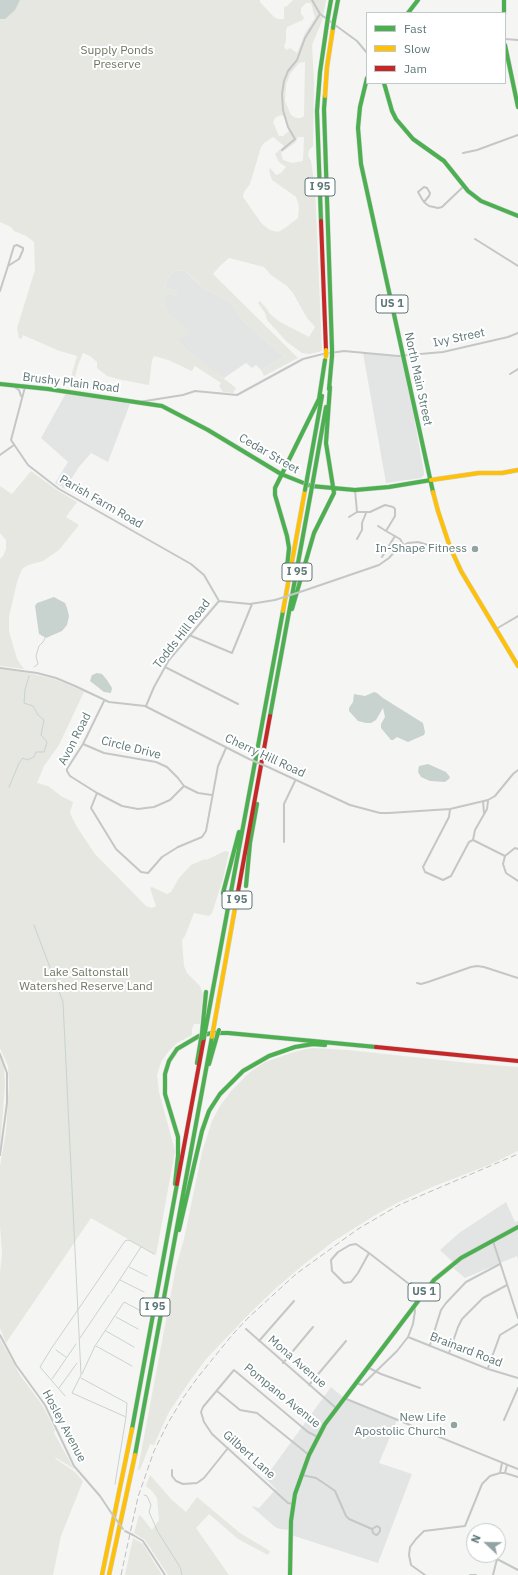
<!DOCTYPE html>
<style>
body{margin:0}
#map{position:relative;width:518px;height:1575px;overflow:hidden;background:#f5f5f4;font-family:"IBM Plex Sans",sans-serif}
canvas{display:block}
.legend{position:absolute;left:366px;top:12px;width:140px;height:72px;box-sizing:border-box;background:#fff;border:1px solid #bfc9c9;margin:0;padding:5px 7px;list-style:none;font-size:12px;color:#5e7777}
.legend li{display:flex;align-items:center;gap:8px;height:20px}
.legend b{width:20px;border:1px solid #bfc9c9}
.north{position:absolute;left:466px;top:1523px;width:40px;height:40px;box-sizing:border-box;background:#fff;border:1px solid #bfc9c9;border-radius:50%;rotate:292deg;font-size:11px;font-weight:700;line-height:16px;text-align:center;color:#5e7777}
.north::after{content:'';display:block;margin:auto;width:14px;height:18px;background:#93a3a3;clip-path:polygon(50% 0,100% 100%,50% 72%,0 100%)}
</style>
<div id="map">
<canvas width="518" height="1575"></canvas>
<ul class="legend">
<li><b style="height:5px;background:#4caf50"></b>Fast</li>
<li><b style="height:5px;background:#ffc107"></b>Slow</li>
<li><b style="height:5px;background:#c62828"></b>Jam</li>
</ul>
<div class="north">N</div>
</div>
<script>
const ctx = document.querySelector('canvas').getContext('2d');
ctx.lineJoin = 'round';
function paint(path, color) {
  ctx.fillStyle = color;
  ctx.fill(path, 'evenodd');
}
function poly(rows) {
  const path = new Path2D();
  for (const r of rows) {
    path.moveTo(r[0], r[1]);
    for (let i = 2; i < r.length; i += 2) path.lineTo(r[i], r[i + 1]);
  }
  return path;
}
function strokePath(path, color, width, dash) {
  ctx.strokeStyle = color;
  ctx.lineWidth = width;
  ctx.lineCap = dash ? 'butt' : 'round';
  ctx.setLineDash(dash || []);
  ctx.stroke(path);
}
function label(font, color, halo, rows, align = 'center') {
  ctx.font = font + ' "IBM Plex Sans",sans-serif';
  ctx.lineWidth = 4;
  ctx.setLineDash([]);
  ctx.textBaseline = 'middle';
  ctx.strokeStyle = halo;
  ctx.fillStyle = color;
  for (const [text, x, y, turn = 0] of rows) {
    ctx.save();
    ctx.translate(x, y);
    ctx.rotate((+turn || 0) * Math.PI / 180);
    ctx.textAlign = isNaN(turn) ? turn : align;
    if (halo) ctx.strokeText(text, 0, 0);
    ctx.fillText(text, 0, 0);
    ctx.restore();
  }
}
paint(poly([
 [176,270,185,271,194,280,202,287,231,303,242,320,284,357,261,370,256,365,252,368,246,363,224,378,214,372,178,342,176,320,166,311,163,302,166,293,177,296,165,288,168,278],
 [363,353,400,356,402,361,413,412,424,472,424,475,421,478,386,483],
 [66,393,130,404,108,462,91,453,79,467,65,489,55,483,68,462,41,438],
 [506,1202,515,1222,518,1221,518,1260,517,1256,465,1278,453,1268,457,1266,440,1250,459,1233],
 [331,1387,344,1398,397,1420,379,1463,412,1474,378,1563,291,1535,290,1530,280,1529,275,1527,251,1506,259,1508,276,1489,265,1478]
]), '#e3e5e4');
paint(poly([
 [0,0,260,0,260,2,274,17,278,19,284,19,284,7,287,6,293,0,326,0,322,21,312,45,314,81,313,146,309,150,308,155,311,161,315,188,322,351,310,354,302,353,287,342,267,320,265,313,258,303,260,301,267,309,270,314,280,322,309,337,315,327,307,318,293,293,287,286,271,275,264,267,229,258,220,266,213,274,298,358,264,376,261,370,284,357,242,320,230,303,202,287,185,271,176,270,168,278,165,287,178,290,177,296,166,293,163,302,166,311,191,331,178,342,236,388,233,393,223,392,219,386,221,383,195,366,192,371,168,360,154,356,152,360,149,385,122,380,107,376,97,368,97,362,90,356,83,353,78,365,75,377,71,377,77,356,57,350,23,335,22,338,19,339,17,328,35,270,34,242,26,236,14,231,11,227,0,222],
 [306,3,311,3,315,18,305,33,297,53,290,48,286,50,284,46,286,42,286,31,287,27,303,20,304,17,301,14,301,8],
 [305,62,304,116,301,118,296,118,291,115,285,101,286,85,290,74,299,63],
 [281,115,284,117,289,131,283,136,279,136,273,122,276,117],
 [273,137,284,146,275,154,279,162,286,167,281,173,276,175,270,168,269,171,272,180,296,197,299,206,298,218,285,228,278,232,270,230,262,224,243,197,244,192,250,184,261,147,264,143],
 [298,137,304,137,303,161,292,163,283,160,281,153,296,142],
 [31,471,57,490,77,502,66,517,79,525,59,550,43,561,28,565,22,569,17,582,9,617,9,631,17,659,24,669,0,666,0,559,3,556,6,549,6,540,0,533,0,486,12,494],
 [0,669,28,673,54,679,69,685,85,692,91,695,84,692,59,745,44,766,37,783,48,786,61,796,73,802,70,813,77,827,95,854,146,906,152,908,156,906,150,888,152,887,167,894,171,892,179,878,191,865,205,859,206,860,225,851,229,852,223,879,212,913,209,916,194,913,185,936,182,940,184,966,187,973,200,986,203,994,200,1024,194,1024,192,1029,192,1035,177,1043,168,1052,161,1062,157,1075,159,1092,175,1151,156,1255,91,1218,6,1343,0,1328,0,1272,2,1254,0,1225,0,1166,6,1131,9,1084,8,1066,0,1048],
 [312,1048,348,1050,469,1063,518,1067,518,1151,489,1165,432,1187,397,1203,377,1214,334,1241,303,1265,276,1288,250,1313,207,1358,192,1378,169,1412,154,1445,150,1444,140,1470,138,1469,176,1267,184,1239,202,1152,212,1121,220,1106,231,1091,250,1072,265,1062,297,1051],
 [0,1056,4,1067,5,1084,0,1149],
 [0,1339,20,1375,43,1406,55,1430,54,1433,74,1469,55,1457,56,1459,75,1472,83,1481,61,1536,53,1575,0,1575],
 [150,1475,172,1500,186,1512,197,1497,240,1533,270,1551,268,1555,238,1539,209,1514,196,1528,229,1575,168,1575,145,1540,134,1533,139,1515,141,1516,152,1530,159,1520,157,1498,152,1491,146,1486],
 [133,1538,143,1544,162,1575,125,1575]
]), '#e6e7e1');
paint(poly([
 [0,0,20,0,15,10,5,19,0,19],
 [54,597,65,603,67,608,69,616,67,625,62,631,46,638,39,634,35,606,37,603],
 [97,673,102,674,107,680,112,688,111,693,104,692,90,681,92,675],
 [374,692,377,693,383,698,423,723,425,732,424,735,408,742,397,737,393,740,391,740,381,728,381,724,385,717,383,708,376,720,371,723,366,723,358,721,349,711,349,708,353,702,354,694,365,696],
 [428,764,446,772,450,777,449,779,445,782,430,781,421,777,418,772,419,766]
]), '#c8d3d0');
strokePath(poly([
 [34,667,38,664,36,656,39,646,43,642,45,638],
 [9,787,19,763,23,758,27,760,34,757,36,752,44,752,47,742,41,735,44,720,38,715,33,706,24,703,25,690,29,676],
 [34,925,63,1002,81,1375,72,1393,126,1417,115,1484],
 [129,1267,147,1276],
 [120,1280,144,1292],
 [111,1293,141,1247],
 [116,1317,138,1329],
 [106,1331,134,1347],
 [80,1338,109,1295],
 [96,1346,132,1366],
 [56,1350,66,1357],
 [82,1374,95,1346,124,1302,141,1311],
 [81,1378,127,1403,126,1416],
 [52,1379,76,1344],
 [59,1388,77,1363],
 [65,1396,40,1367,51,1349,125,1241,128,1240,131,1241,154,1254],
 [144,1495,147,1496,151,1505,149,1512,158,1532,180,1567,182,1575]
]), '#c8d3d0', 1);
const fast = poly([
 [504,0,504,13],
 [408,13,418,0],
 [328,17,331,0],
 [334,21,338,0],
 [505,45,518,107],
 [367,78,360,107,358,128,361,164,433,492],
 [384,83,392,111,396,119,413,139,444,161,468,191,481,201,518,216],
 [325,96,324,109,332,349],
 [321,221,317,111,320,72,327,24],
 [0,384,48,389,162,406,208,430,281,474],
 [329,389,332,356],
 [281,474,311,486,355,490,389,487,431,480],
 [307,479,322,396],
 [313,481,326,407],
 [286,577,289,548,287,536,275,495,275,488,319,399,325,360],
 [292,609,314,533,334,493,326,443,330,387],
 [270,716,311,492],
 [246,886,250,843,257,804],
 [223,893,239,832],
 [205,1032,283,611],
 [202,1033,206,992],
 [197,1063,201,1039],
 [209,1064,217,1036],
 [175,1184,178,1156,178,1137,165,1094,165,1074,169,1061,177,1049,199,1036,212,1033,228,1033,376,1047],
 [179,1230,202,1131,209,1111,220,1094,243,1071,269,1056,295,1047,313,1044,325,1045],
 [132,1429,177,1184],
 [135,1455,212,1037],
 [290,1575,291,1521,295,1494,309,1455,325,1424,434,1280,461,1258,518,1227]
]);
const slow = poly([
 [325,96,327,67,333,28],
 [431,480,479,473,502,473,518,470],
 [433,492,438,511,450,547,461,571,518,666],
 [283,611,305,490],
 [213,1031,237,897],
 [102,1575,132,1429],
 [109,1575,135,1455]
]);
const jam = poly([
 [321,221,326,350],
 [237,897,270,716],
 [376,1047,518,1061],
 [177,1184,204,1038]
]);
strokePath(fast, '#cfd1d1', 5);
strokePath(slow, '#cfd1d1', 5);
strokePath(jam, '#cfd1d1', 5);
strokePath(poly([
 [312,0,320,14,357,41,367,53],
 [505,39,518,40],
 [282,150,295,139,288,127,283,110,282,94,284,81,288,71,297,60,305,38,320,14],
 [463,153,477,150,518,135],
 [424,202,429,196,430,193,427,188,424,187,418,192,422,199,424,202,425,203,429,206,438,208,442,207,464,186],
 [475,239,518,266],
 [17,245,23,248,23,250,19,259,8,266,14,246,17,245],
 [0,291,8,266],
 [510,374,518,369],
 [13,386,19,390,21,396],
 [25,387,11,440,28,465,59,489,191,564,204,575,219,601],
 [139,402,183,395,195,391,237,395,303,359,323,354,344,351,398,356,443,352,508,337,518,333],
 [0,455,14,445],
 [355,490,357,512,370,512,385,505,393,507,395,509,395,516,386,531,400,539,403,544],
 [349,517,357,512],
 [378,526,386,531],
 [357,539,362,530,362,523,366,513],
 [382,557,395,536],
 [303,591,379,565,389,558,397,549,408,543,418,542,441,549,450,547],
 [219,601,250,604,275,600],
 [496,629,518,616],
 [189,635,232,653,252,604],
 [165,667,238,704],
 [0,668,37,673,56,678,75,686,109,702,145,706,249,759],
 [104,701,83,744,67,769,67,771,70,776,97,793,122,806,138,809,154,807,170,800,184,786],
 [146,706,154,687,169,660,219,601],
 [83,744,104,753,156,762,167,767,178,778,184,786,198,793,212,795],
 [268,767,350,805,380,813,389,813,450,809,488,800,495,796,513,774,518,770],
 [97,793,91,808,116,849,141,872,148,873,162,857,178,847,202,837,206,831,218,766,226,748],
 [483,801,484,813],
 [450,809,449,817,423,867,425,872,443,880,451,876,469,842,473,840,475,830,487,809,488,801],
 [473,840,505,856],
 [284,842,284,804,295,781],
 [518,849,515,848,505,856,503,864,506,873,518,881],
 [417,983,421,984,428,982,471,967,477,966,484,967,518,978],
 [0,1054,7,1073,7,1103,0,1155],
 [493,1241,518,1318],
 [369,1253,356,1244,350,1245,338,1252,331,1260,332,1271,344,1283,351,1282,358,1273,369,1253,422,1294],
 [246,1329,336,1408],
 [0,1335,16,1365,45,1405,74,1466,100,1496,110,1511],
 [408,1337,488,1369,518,1378],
 [259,1341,294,1301],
 [430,1345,441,1310,446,1303,466,1282,500,1264],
 [449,1353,458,1327,462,1319,483,1298,507,1285],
 [283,1363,313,1327],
 [367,1367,381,1374,420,1388],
 [488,1368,500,1335,518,1324],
 [356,1383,362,1385,397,1351,408,1337,413,1324,415,1311,414,1306],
 [309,1385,346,1341],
 [217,1391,240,1410,257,1413,309,1455],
 [344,1398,518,1469],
 [504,1420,518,1388],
 [172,1470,172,1476,176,1481,183,1484,197,1483,204,1478,228,1448],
 [500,1473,505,1473,518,1477],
 [505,1473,507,1465],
 [302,1475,316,1478,328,1486,335,1491,346,1516,349,1519,372,1529,377,1526,380,1528,380,1531,378,1534,376,1535,373,1533,372,1529],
 [293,1504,288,1503,212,1434,204,1422,201,1412,203,1407,234,1370,308,1432,318,1437],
 [133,1535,143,1541,165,1575],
 [425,1575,411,1565,409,1555,410,1547,416,1539,424,1531,465,1526,482,1484,490,1476,500,1473,502,1463],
 [470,1575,476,1575],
 [493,1575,497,1559,518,1570]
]), '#c5c7c7', 2);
strokePath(fast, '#4caf50', 4);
strokePath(slow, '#ffc107', 4);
strokePath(jam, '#c62828', 4);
strokePath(poly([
 [121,1575,138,1497,154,1451,168,1423,183,1398,198,1377,233,1334,248,1318,296,1274,358,1229,399,1205,518,1154]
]), '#bbbebe', 1, [6, 3]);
const fastBridge = poly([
 [327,24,328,17],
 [333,28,334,21],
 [332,349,332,356],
 [305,490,307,479],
 [311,492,313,481],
 [217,1036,219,1030],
 [204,1038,205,1032],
 [201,1039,202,1033]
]);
const slowBridge = poly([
 [326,350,326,357],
 [212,1037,213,1031]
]);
strokePath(fastBridge, '#d0d2d1', 5, []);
strokePath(slowBridge, '#d0d2d1', 5, []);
strokePath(poly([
 [275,600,303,591],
 [249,759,268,767],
 [110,1511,123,1529],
 [125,1531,133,1535]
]), '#c5c7c7', 2);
strokePath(fastBridge, '#4caf50', 4);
strokePath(slowBridge, '#ffc107', 4);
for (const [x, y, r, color] of [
 [475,549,4,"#93a3a3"],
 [454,1425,4,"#93a3a3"]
]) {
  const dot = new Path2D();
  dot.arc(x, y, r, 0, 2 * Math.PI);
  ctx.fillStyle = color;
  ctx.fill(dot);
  strokePath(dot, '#fff', 1.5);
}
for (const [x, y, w] of [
 [320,187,30],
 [392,304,32],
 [297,572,30],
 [237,900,30],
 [424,1292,32],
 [155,1307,30]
]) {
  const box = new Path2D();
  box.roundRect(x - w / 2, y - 9, w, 18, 3);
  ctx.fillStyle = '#fff';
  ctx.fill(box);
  strokePath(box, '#5e7777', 1);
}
label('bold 11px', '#5e7777', null, [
 ["I 95",320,187],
 ["US 1",392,304],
 ["I 95",297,572],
 ["I 95",237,900],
 ["US 1",424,1292],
 ["I 95",155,1307]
]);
label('12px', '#6e7561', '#fff', [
 ["Supply Ponds",117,51],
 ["Preserve",117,65],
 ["Lake Saltonstall",86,973],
 ["Watershed Reserve Land",86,987]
]);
label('12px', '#5e7777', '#fff', [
 ["Ivy Street",459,338,-12],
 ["North Main Street",418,379,78],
 ["Brushy Plain Road",71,383,7],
 ["Cedar Street",269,454,30],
 ["Parish Farm Road",101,502,30],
 ["Todds Hill Road",182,634,-52],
 ["Avon Road",75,739,-63],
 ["Circle Drive",131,748,14],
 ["Cherry Hill Road",265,756,25],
 ["Brainard Road",466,1350,21],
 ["Mona Avenue",297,1362,41],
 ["Pompano Avenue",282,1396,39],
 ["Hosley Avenue",64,1426,62],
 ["Gilbert Lane",249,1455,42]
]);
label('12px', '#5e7777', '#fff', [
 ["In-Shape Fitness",467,549],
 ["New Life",446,1418],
 ["Apostolic Church",446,1432]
], 'right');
</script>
